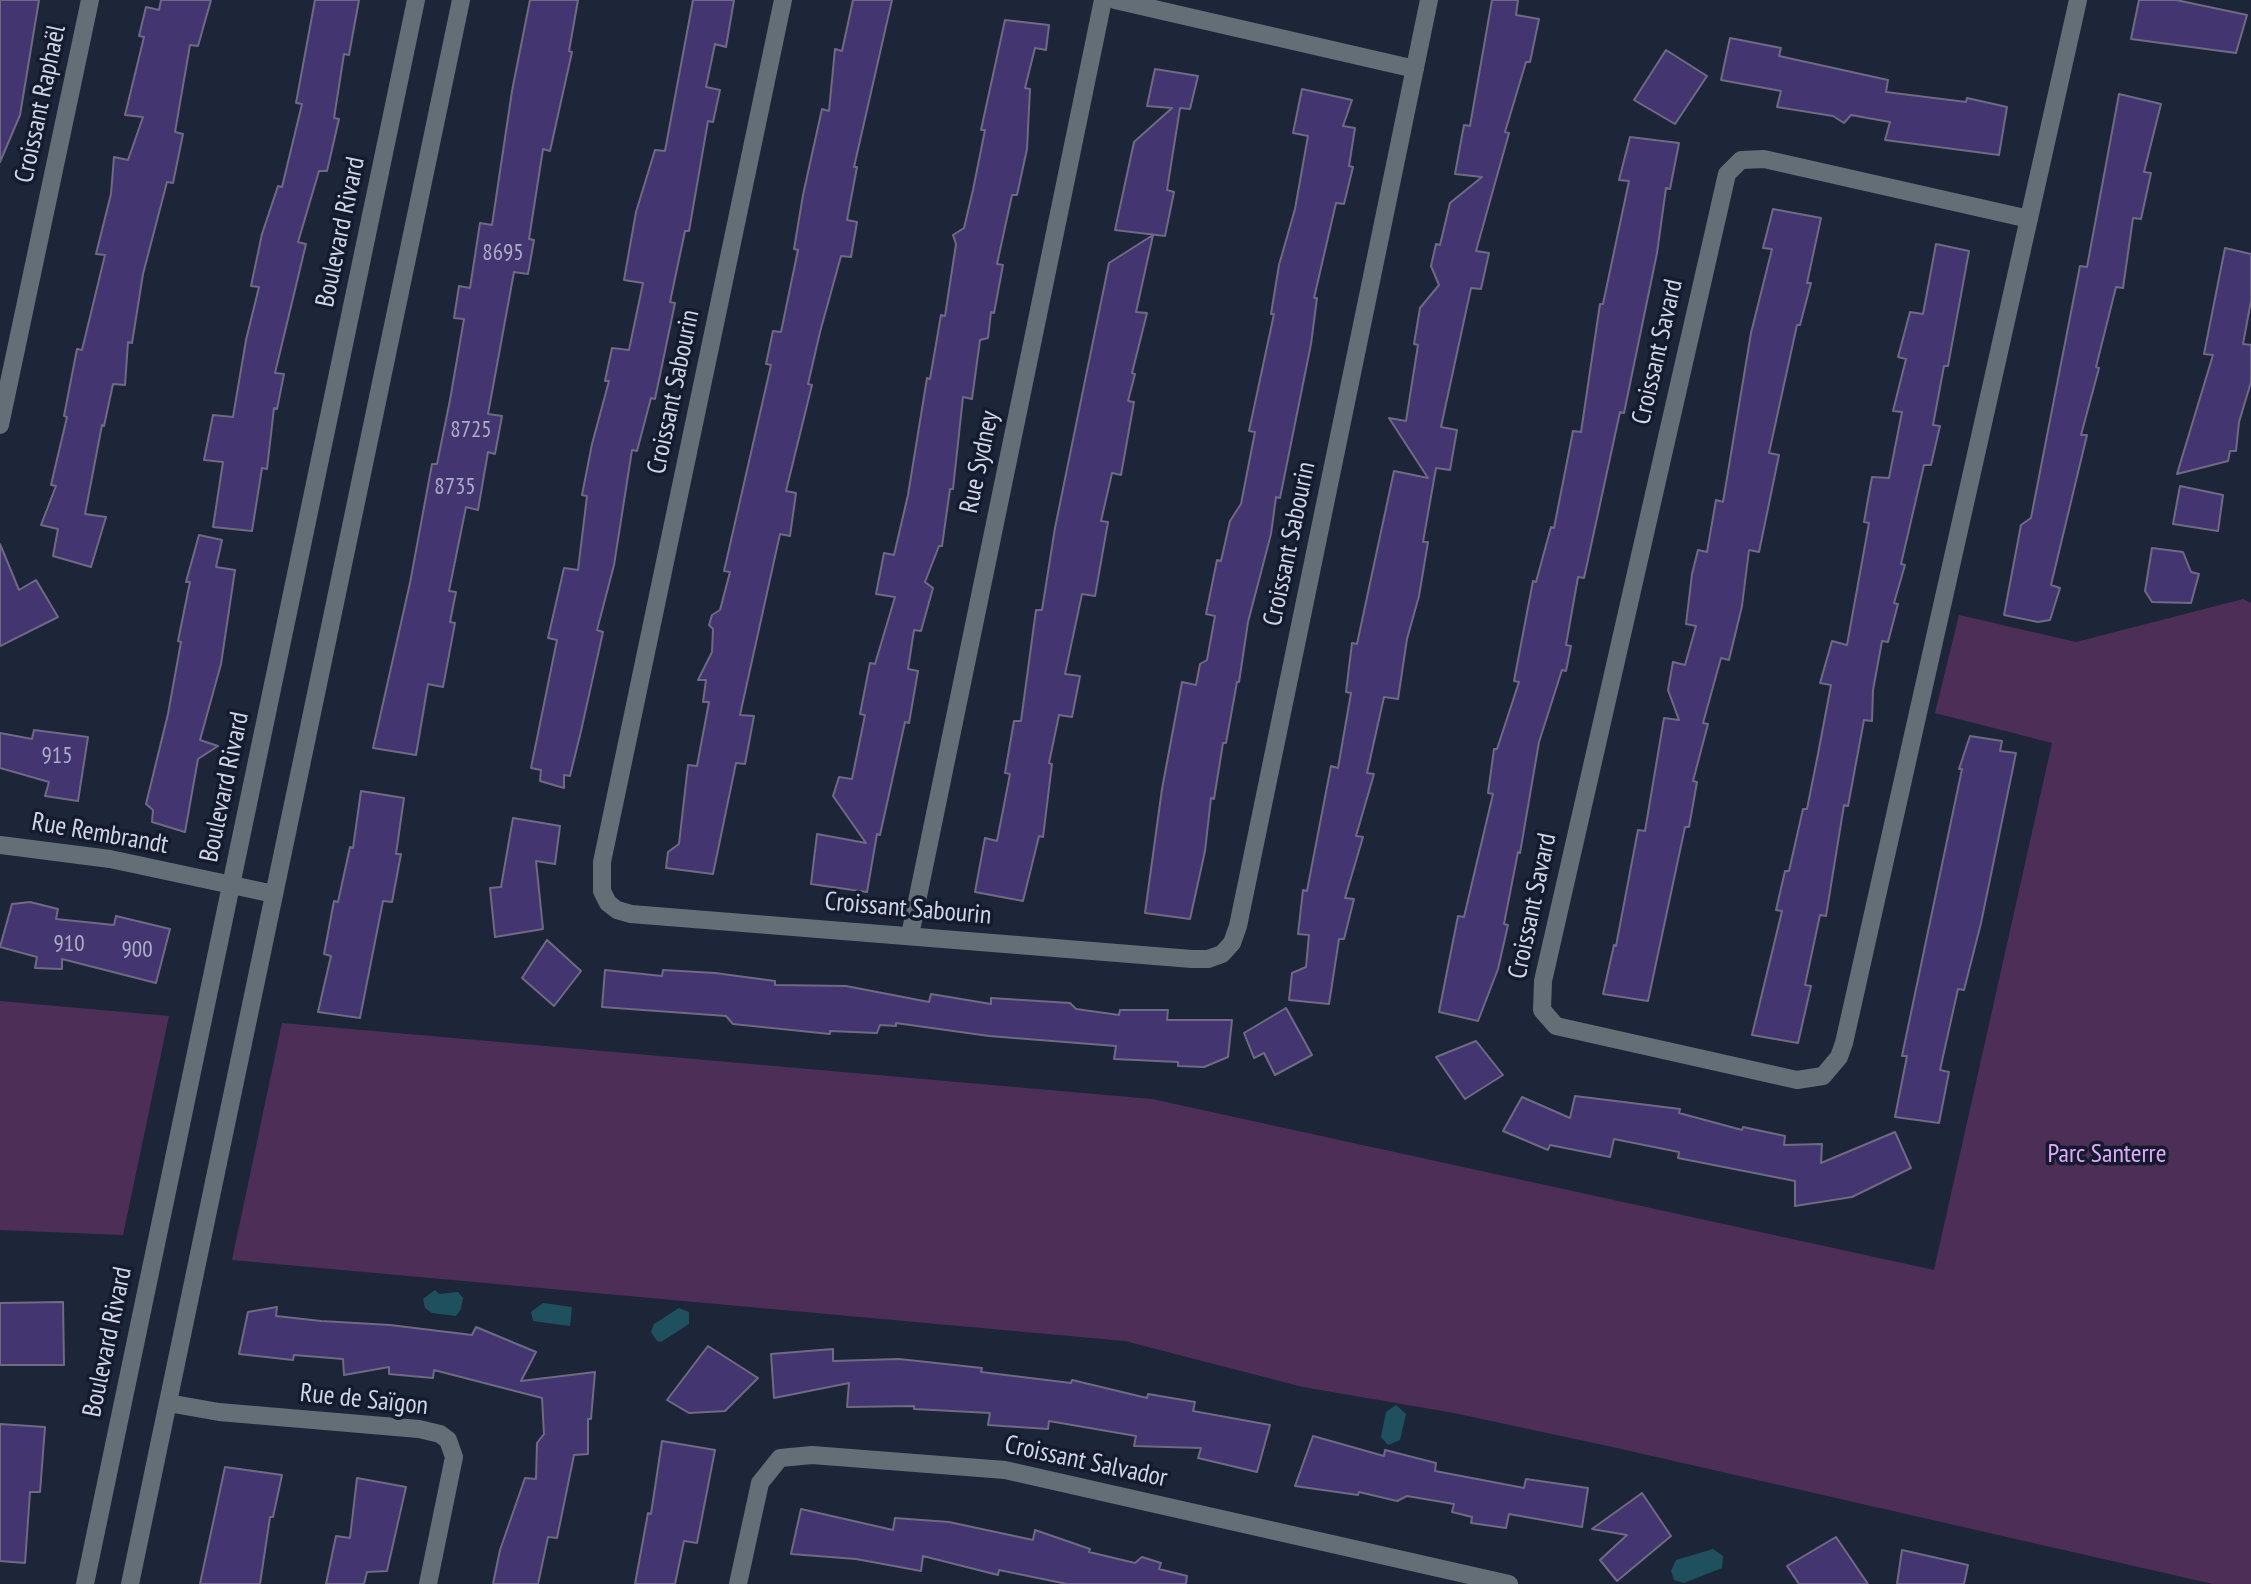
<!DOCTYPE html>
<meta charset="utf-8">
<style>
body{margin:0}
canvas{display:block;background:#1d2539}
</style>
<canvas width="2251" height="1584"></canvas>
<script>
const ctx = document.querySelector('canvas').getContext('2d');
ctx.lineJoin = 'round';
function paint(path, color) {
  ctx.fillStyle = color;
  ctx.fill(path, 'evenodd');
}
function poly(rows) {
  const path = new Path2D();
  for (const r of rows) {
    path.moveTo(r[0], r[1]);
    for (let i = 2; i < r.length; i += 2) path.lineTo(r[i], r[i + 1]);
  }
  return path;
}
function strokePath(path, color, width, dash) {
  ctx.strokeStyle = color;
  ctx.lineWidth = width;
  ctx.lineCap = dash ? 'butt' : 'round';
  ctx.setLineDash(dash || []);
  ctx.stroke(path);
}
function label(font, color, halo, rows, align = 'center') {
  ctx.font = font + ' "PT Sans Narrow",sans-serif';
  ctx.lineWidth = 7;
  ctx.setLineDash([]);
  ctx.textBaseline = 'middle';
  ctx.strokeStyle = halo;
  ctx.fillStyle = color;
  for (const [text, x, y, turn = 0] of rows) {
    ctx.save();
    ctx.translate(x, y);
    ctx.rotate((+turn || 0) * Math.PI / 180);
    ctx.textAlign = isNaN(turn) ? turn : align;
    if (halo) ctx.strokeText(text, 0, 0);
    ctx.fillText(text, 0, 0);
    ctx.restore();
  }
}
paint(poly([
 [2243,599,2251,603,2251,1584,2213,1584,1617,1448,1454,1413,1303,1387,1125,1341,232,1260,282,1023,1152,1099,1934,1270,2052,743,1935,713,1959,615,2076,642],
 [0,1001,169,1016,123,1235,0,1230]
]), '#4c2e57');
paint(poly([
 [435,1290,439,1294,458,1292,463,1298,461,1309,456,1316,432,1313,425,1308,423,1299],
 [543,1303,572,1307,570,1326,533,1321,531,1312],
 [679,1308,689,1312,689,1324,661,1342,657,1341,651,1332,654,1324],
 [1396,1405,1406,1414,1400,1440,1388,1445,1381,1437,1386,1412],
 [1713,1549,1723,1556,1722,1568,1684,1583,1674,1580,1671,1571,1676,1560]
]), '#1f505e');
const building = poly([
 [0,0,39,0,20,115,0,162,0,0],
 [161,0,211,0,198,46,190,45,175,132,183,134,173,183,167,182,143,274,132,343,128,342,125,385,113,384,104,426,102,425,85,514,106,517,91,567,53,556,58,529,41,525,56,486,51,485,67,417,64,416,77,349,82,350,105,255,96,254,111,194,114,157,128,160,143,117,125,115,144,37,139,36,146,7,159,10,161,0],
 [315,0,359,0,349,55,344,54,334,118,339,119,327,171,319,171,298,242,306,244,275,373,284,374,277,409,274,408,267,469,262,468,252,531,213,527,223,462,204,460,213,415,233,417,246,340,259,287,251,286,262,234,278,186,282,187,302,104,296,103,315,0],
 [530,0,578,0,569,51,572,52,550,151,543,149,529,239,534,240,528,274,514,272,488,414,502,416,495,454,488,452,478,510,466,507,449,591,456,592,450,622,455,623,443,687,428,684,416,755,373,748,410,583,432,464,437,464,450,400,464,319,454,318,459,286,470,288,480,223,492,225,512,91,530,0],
 [693,0,734,0,726,47,715,44,706,87,720,90,713,122,708,121,689,231,685,231,670,302,675,303,655,399,651,398,637,451,632,450,614,565,597,630,603,632,581,731,570,776,564,775,564,788,540,781,541,770,531,768,557,640,548,638,564,568,578,570,587,496,582,495,592,444,609,381,605,381,612,348,629,350,643,283,624,280,636,212,655,150,665,151,693,0],
 [853,0,892,0,854,167,857,167,847,220,857,222,851,257,841,256,820,332,808,384,812,385,786,491,796,493,790,536,780,534,740,715,754,716,745,764,736,763,713,874,666,868,668,852,679,844,688,765,697,766,709,702,703,702,706,680,698,680,712,652,713,629,709,625,712,615,720,610,730,572,724,571,771,365,766,364,773,331,781,332,798,250,794,249,803,195,822,109,829,111,835,49,842,51,853,0],
 [1492,0,1518,0,1516,15,1539,19,1530,62,1526,62,1505,132,1509,133,1476,251,1489,253,1481,289,1471,288,1441,427,1457,430,1450,470,1436,468,1423,542,1428,542,1419,596,1407,639,1398,699,1384,697,1367,773,1374,774,1356,836,1363,837,1345,898,1354,899,1344,939,1339,939,1329,1004,1289,1000,1292,973,1306,967,1309,935,1298,934,1303,890,1307,891,1331,766,1338,768,1351,693,1346,692,1352,643,1357,644,1394,471,1428,478,1389,418,1406,421,1418,345,1414,344,1420,308,1439,285,1431,266,1436,244,1440,245,1450,203,1482,177,1455,174,1464,125,1470,126,1492,0],
 [2139,0,2176,0,2247,15,2236,53,2131,39,2139,0],
 [1005,20,1049,25,1046,50,1035,48,1025,88,1030,89,1027,149,1017,195,1012,195,997,264,1003,265,994,313,991,312,988,338,980,340,972,399,963,397,953,489,950,489,942,546,939,546,925,582,933,588,921,631,914,630,908,669,918,671,909,723,905,722,880,835,877,834,867,892,811,884,817,834,866,843,833,796,839,777,852,779,865,715,860,714,870,663,875,664,895,597,876,594,884,553,894,555,908,495,927,378,930,379,941,315,945,316,956,244,953,235,964,228,973,190,985,130,981,130,1005,20],
 [1730,38,1781,48,1779,56,1888,80,1886,92,1966,102,1967,98,2007,107,1999,155,1885,140,1890,122,1851,115,1844,123,1833,116,1777,107,1781,91,1721,80,1730,38],
 [1666,50,1707,76,1675,124,1634,100,1666,50],
 [1155,69,1198,76,1190,109,1180,108,1167,190,1174,192,1165,236,1115,230,1134,142,1172,108,1147,106,1155,69],
 [1302,89,1352,100,1343,126,1355,128,1349,166,1353,167,1344,204,1336,203,1314,298,1317,298,1311,344,1280,498,1276,497,1271,534,1248,622,1239,682,1237,682,1226,743,1223,743,1214,799,1211,798,1205,851,1190,919,1145,913,1162,789,1182,682,1196,685,1200,664,1207,660,1215,616,1206,614,1217,560,1221,561,1230,521,1241,504,1255,432,1249,431,1274,314,1271,314,1279,265,1295,209,1308,136,1293,133,1302,89],
 [2119,94,2161,104,2144,172,2151,173,2141,219,2133,218,2123,288,2116,287,2096,367,2099,368,2081,435,2087,435,2051,585,2060,588,2050,620,2038,622,2004,615,2021,525,2031,518,2080,266,2087,267,2119,94],
 [1630,137,1679,143,1670,189,1666,188,1657,253,1624,413,1620,412,1584,578,1578,577,1566,645,1571,646,1566,671,1562,670,1539,742,1520,853,1518,852,1504,924,1508,925,1498,969,1478,1021,1439,1012,1458,916,1464,917,1493,794,1488,793,1494,749,1497,749,1519,682,1514,681,1533,581,1536,582,1551,527,1554,528,1573,431,1581,432,1600,304,1603,304,1629,181,1619,180,1630,137],
 [1773,209,1821,218,1807,283,1811,283,1800,325,1797,325,1769,453,1779,455,1759,552,1749,550,1742,606,1729,660,1721,658,1703,723,1708,724,1693,781,1697,782,1689,827,1685,827,1648,1001,1603,994,1614,945,1616,946,1638,830,1645,831,1664,718,1679,720,1668,690,1673,662,1685,665,1696,626,1686,624,1692,574,1698,550,1707,552,1716,500,1723,502,1751,333,1772,249,1763,248,1773,209],
 [1153,235,1136,312,1147,313,1132,373,1135,374,1128,401,1134,402,1121,475,1112,473,1101,521,1108,522,1095,596,1082,594,1065,674,1080,676,1072,717,1059,715,1049,763,1052,764,1043,837,1039,836,1023,901,975,892,985,838,997,841,1010,774,1005,773,1014,721,1021,721,1036,610,1042,610,1055,528,1109,263,1153,235],
 [1936,244,1969,251,1948,366,1944,366,1933,425,1940,426,1931,465,1924,465,1901,564,1905,565,1894,603,1898,604,1888,642,1882,641,1873,690,1872,721,1864,720,1848,806,1844,805,1826,916,1820,915,1805,985,1811,986,1798,1043,1752,1035,1782,911,1776,910,1785,871,1789,871,1803,809,1807,809,1818,754,1831,685,1820,683,1832,641,1847,645,1869,523,1864,522,1872,477,1889,478,1902,412,1893,411,1906,359,1898,357,1910,312,1923,314,1936,244],
 [2225,248,2251,254,2251,301,2243,344,2251,345,2251,382,2239,422,2236,451,2230,451,2228,461,2177,474,2213,355,2204,354,2225,248],
 [2180,486,2223,495,2218,531,2173,524,2180,486],
 [199,535,222,540,216,567,235,570,221,664,200,740,218,746,198,759,185,832,152,822,153,810,146,804,168,714,181,642,178,641,190,582,186,582,199,535],
 [0,544,19,590,36,580,58,617,0,646,0,544],
 [2152,548,2183,552,2191,572,2199,574,2191,603,2152,602,2145,591,2152,548],
 [34,730,88,737,78,801,45,796,49,782,0,768,0,733,32,739,34,730],
 [1970,736,2002,741,2000,751,2016,753,1981,923,1964,990,1958,989,1940,1070,1949,1072,1939,1123,1895,1117,1907,1056,1902,1056,1962,769,1959,769,1970,736],
 [361,791,404,798,396,854,401,854,392,902,383,901,360,1018,318,1012,331,956,324,954,334,901,338,902,350,847,353,848,361,791],
 [513,818,560,826,555,864,536,861,543,929,495,937,490,888,501,887,513,818],
 [30,902,58,909,56,919,114,925,116,916,170,929,156,983,62,959,62,969,35,968,37,957,0,947,12,904,30,902],
 [547,940,581,971,554,1006,522,978,547,940],
 [605,970,662,976,663,970,715,973,775,981,775,985,846,986,929,1002,931,994,991,1004,991,998,1070,1003,1076,1009,1119,1015,1120,1010,1168,1010,1167,1020,1232,1020,1228,1057,1204,1067,1178,1066,1178,1062,1114,1059,1116,1046,989,1036,896,1023,896,1026,880,1025,877,1033,830,1031,830,1034,733,1024,726,1016,602,1007,605,970],
 [1286,1008,1312,1055,1275,1075,1264,1053,1254,1058,1244,1033,1286,1008],
 [1476,1041,1503,1075,1465,1099,1436,1057,1476,1041],
 [1575,1096,1680,1109,1679,1113,1742,1130,1743,1127,1785,1136,1784,1145,1822,1144,1821,1163,1895,1132,1911,1168,1852,1197,1795,1206,1795,1181,1678,1158,1679,1152,1614,1139,1610,1157,1550,1145,1548,1150,1503,1131,1522,1097,1570,1118,1575,1096],
 [63,1302,64,1365,0,1365,0,1303,63,1302],
 [277,1307,276,1316,321,1321,390,1325,472,1335,476,1327,536,1352,521,1381,595,1372,591,1419,588,1419,588,1454,574,1455,557,1538,548,1537,538,1584,493,1584,500,1550,525,1478,536,1479,537,1443,544,1434,542,1398,434,1370,433,1378,389,1374,389,1367,344,1375,343,1359,294,1355,293,1360,239,1354,248,1312,277,1307],
 [708,1346,758,1378,725,1411,689,1413,667,1400,708,1346],
 [833,1349,833,1361,899,1359,982,1368,981,1372,1071,1383,1072,1380,1147,1398,1148,1394,1195,1402,1193,1411,1270,1425,1257,1472,1198,1458,1201,1448,1134,1446,1136,1436,1049,1421,1048,1429,988,1425,990,1413,914,1409,914,1406,847,1407,849,1383,774,1398,771,1354,833,1349],
 [0,1424,45,1427,40,1492,30,1492,25,1563,0,1561,0,1424],
 [1313,1436,1384,1456,1385,1450,1436,1463,1435,1471,1524,1488,1526,1479,1588,1488,1582,1527,1509,1514,1506,1528,1471,1523,1472,1517,1452,1512,1454,1504,1407,1496,1397,1501,1359,1492,1358,1495,1295,1486,1313,1436],
 [662,1441,715,1450,697,1543,684,1541,675,1584,635,1584,648,1513,651,1514,662,1441],
 [225,1467,282,1475,273,1517,270,1517,260,1584,200,1584,225,1467],
 [357,1478,406,1487,387,1571,367,1572,364,1584,326,1584,336,1536,350,1538,357,1478],
 [1642,1493,1671,1536,1617,1581,1600,1560,1627,1535,1592,1529,1642,1493],
 [801,1509,893,1530,895,1518,949,1522,1033,1540,1035,1530,1090,1549,1089,1552,1135,1563,1142,1557,1161,1563,1159,1569,1187,1576,1186,1584,1067,1584,999,1570,998,1575,923,1556,921,1571,856,1559,791,1554,801,1509],
 [1836,1537,1868,1584,1799,1584,1787,1566,1836,1537],
 [1902,1550,1968,1565,1964,1584,1897,1584,1902,1550]
]);
paint(building, '#43356f');
strokePath(building, '#6e6a84', 2);
strokePath(poly([
 [783,0,602,862,602,891,608,903,617,910,631,914,1192,959,1208,959,1222,954,1232,943,1238,926,1429,0],
 [1115,0,1415,69],
 [2029,219,1764,159,1741,160,1727,174,1543,981,1542,1010,1556,1026,1797,1080,1823,1076,1839,1057,1844,1043,1922,695,2078,0],
 [0,425,90,0],
 [0,845,110,859,274,894],
 [910,935,1103,0],
 [168,1403,219,1412,419,1429,440,1434,448,1440,454,1457,428,1584],
 [85,1584,416,0],
 [130,1584,461,0],
 [738,1584,760,1483,780,1458,812,1455,1005,1470,1509,1584]
]), '#646e76', 18);
label('23px', '#adaec7', null, [
 ["8695",503,253],
 ["8725",471,430],
 ["8735",455,487],
 ["915",57,756],
 ["910",69,944],
 ["900",137,950]
]);
label('26px', '#d0d6e4', '#141b2f', [
 ["Croissant Raphaël",41,104,-78],
 ["Boulevard Rivard",341,232,-78],
 ["Croissant Savard",1658,352,-77],
 ["Croissant Sabourin",674,392,-78],
 ["Rue Sydney",980,462,-78],
 ["Croissant Sabourin",1290,544,-78],
 ["Boulevard Rivard",225,787,-78],
 ["Rue Rembrandt",100,834,10],
 ["Croissant Savard",1533,906,-78],
 ["Croissant Sabourin",908,909,5],
 ["Boulevard Rivard",108,1342,-78],
 ["Rue de Saïgon",364,1400,6],
 ["Croissant Salvador",1086,1462,12]
]);
label('26px', '#e3a9f9', '#141b2f', [
 ["Parc Santerre",2107,1155]
]);
</script>
